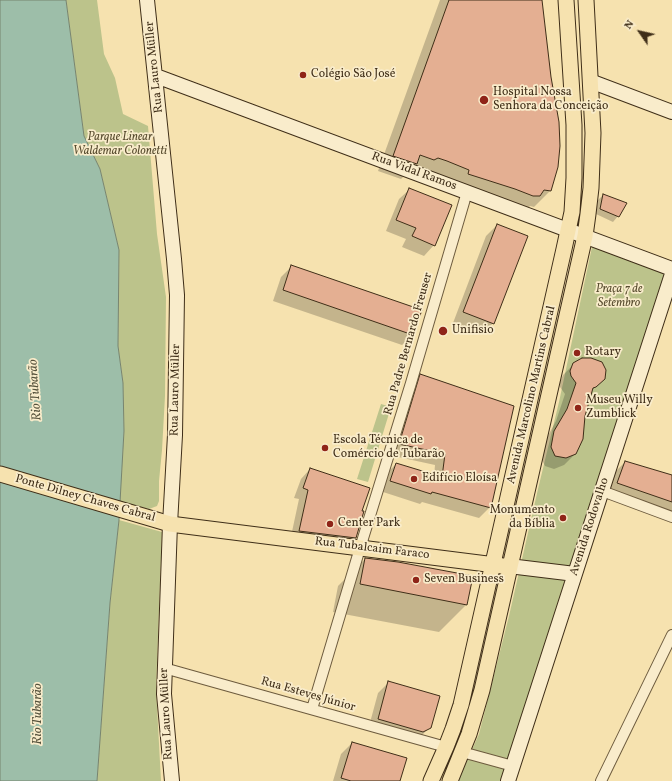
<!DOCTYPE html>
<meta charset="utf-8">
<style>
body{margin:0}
#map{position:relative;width:672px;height:781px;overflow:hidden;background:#f6e2af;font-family:Vollkorn,serif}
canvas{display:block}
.north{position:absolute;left:620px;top:12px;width:40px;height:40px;-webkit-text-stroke:3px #f9eccb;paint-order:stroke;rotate:304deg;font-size:11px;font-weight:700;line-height:16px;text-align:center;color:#3f2e18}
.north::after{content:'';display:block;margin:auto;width:14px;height:18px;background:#3f2e18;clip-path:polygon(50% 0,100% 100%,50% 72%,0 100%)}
</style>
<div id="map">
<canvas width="672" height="781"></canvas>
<div class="north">N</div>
</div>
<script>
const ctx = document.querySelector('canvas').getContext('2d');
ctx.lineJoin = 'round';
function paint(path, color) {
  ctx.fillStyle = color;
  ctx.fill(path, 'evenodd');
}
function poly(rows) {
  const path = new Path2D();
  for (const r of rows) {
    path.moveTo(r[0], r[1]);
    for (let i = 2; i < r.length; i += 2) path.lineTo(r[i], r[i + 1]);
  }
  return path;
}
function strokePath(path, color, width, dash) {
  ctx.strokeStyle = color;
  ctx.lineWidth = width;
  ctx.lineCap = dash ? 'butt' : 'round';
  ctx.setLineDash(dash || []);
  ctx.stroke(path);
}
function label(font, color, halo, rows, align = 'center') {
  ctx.font = font + ' Vollkorn,serif';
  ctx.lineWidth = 3.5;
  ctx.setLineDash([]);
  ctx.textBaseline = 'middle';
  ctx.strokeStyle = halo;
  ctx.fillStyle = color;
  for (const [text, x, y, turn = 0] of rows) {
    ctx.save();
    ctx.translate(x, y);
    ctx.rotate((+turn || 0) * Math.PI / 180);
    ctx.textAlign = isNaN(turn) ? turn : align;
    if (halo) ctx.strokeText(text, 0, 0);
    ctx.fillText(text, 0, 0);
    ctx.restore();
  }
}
paint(poly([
 [66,0,97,0,104,54,115,78,123,114,148,126,157,234,166,297,165,396,162,450,159,481,159,501,157,506,149,509,119,502,124,431,123,383,118,346,119,250,100,169,84,136],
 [592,247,666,272,502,781,458,781,479,734,509,616,538,489,559,402],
 [381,404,391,407,368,482,357,479],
 [119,520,162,532,156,688,161,781,97,781,110,603]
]), '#bcc38b');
const water = poly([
 [0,0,66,0,84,136,100,169,119,250,118,346,123,383,124,431,119,520,110,603,97,781,0,781,0,0]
]);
paint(water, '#9dbea9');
strokePath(water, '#77846f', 1);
paint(poly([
 [440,0,541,0,557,166,550,191,534,207,530,206,524,212,408,172,401,179,378,171],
 [410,189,434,245,424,256,402,247,406,239,386,231,399,199],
 [603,195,618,216,613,222,596,214,598,200],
 [497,225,493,323,483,334,453,323,486,236],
 [292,266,413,335,402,345,273,301,281,277],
 [574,364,604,378,591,391,575,454,564,465,554,469,545,466,541,458,544,443,556,421,565,394,560,387,560,382,563,375],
 [421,375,490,507,479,518,422,502,420,504,380,491,386,474,396,464,434,476,435,465,389,455,410,386],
 [625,462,672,476,672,512,607,493,614,473],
 [310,469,355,538,345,548,290,541,299,499,294,498,301,479],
 [365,559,466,605,439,632,333,612,338,586],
 [388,683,430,727,419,738,368,730,378,693],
 [352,743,399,781,333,781,341,754]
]), '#0003');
const building = poly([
 [449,0,542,0,551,77,559,122,560,146,558,167,551,191,544,190,540,196,533,196,515,189,468,174,469,170,447,161,438,158,434,160,420,155,417,164,393,156,449,0],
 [409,188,452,205,435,246,412,236,416,228,396,220,409,188],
 [603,194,627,203,619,217,600,209,603,194],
 [497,224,528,236,494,324,463,312,497,224],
 [291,265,422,310,413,335,283,290,291,265],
 [582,358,591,358,602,362,606,370,605,379,596,387,593,388,585,416,583,439,576,454,566,458,555,456,551,447,554,431,567,409,576,383,571,376,570,371,573,363,582,358],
 [420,374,514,406,491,508,432,492,431,494,390,481,396,463,442,477,445,454,399,444,420,374],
 [625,461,672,475,672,502,617,483,625,461],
 [310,468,370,488,362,511,364,511,356,538,299,531,308,490,303,488,310,468],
 [365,558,398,562,473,576,467,605,360,584,365,558],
 [388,681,440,696,431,728,423,732,378,719,388,681],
 [352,742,407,758,400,781,351,781,341,778,352,742]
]);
paint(building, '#e4af92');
strokePath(building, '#3f2e18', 1);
const street = poly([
 [602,491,672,517],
 [164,668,446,747],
 [312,709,360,548,411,383,467,192],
 [462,752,513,766],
 [601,781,672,635]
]);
const secondary = poly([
 [147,0,174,259,177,295,175,435,170,524,164,694,172,781],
 [156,76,672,269],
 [590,81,672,112],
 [509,566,575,574],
 [508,781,672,274]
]);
const primary = poly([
 [0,474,170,524,503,566],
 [431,781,446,747,453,729,461,705,468,674,564,249,572,212,574,178,574,125,566,0],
 [450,781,469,734,482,690,585,236,588,214,591,188,593,133,586,0]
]);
strokePath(street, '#6d5b3e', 12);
strokePath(secondary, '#3f2e18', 16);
strokePath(primary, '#3f2e18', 17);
strokePath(street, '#f9eccb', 10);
strokePath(secondary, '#f9eccb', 14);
strokePath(primary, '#f6e2af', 15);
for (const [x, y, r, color] of [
 [303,75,4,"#8f2418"],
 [484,100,5,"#8f2418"],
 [443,331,5,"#8f2418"],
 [577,353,4,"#8f2418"],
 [578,408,4,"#8f2418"],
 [325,448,4,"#8f2418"],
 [414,479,4,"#8f2418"],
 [563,518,4,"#8f2418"],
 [330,524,4,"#8f2418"],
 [416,580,4,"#8f2418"]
]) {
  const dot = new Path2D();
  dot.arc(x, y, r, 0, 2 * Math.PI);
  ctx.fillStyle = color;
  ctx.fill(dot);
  strokePath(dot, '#f9eccb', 1.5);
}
label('12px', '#3f2e18', '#f9eccb', [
 ["Rua Lauro Müller",155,67,-96],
 ["Rua Vidal Ramos",414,172,20],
 ["Rua Padre Bernardo Freuser",409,344,-74],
 ["Rua Lauro Müller",176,390,-89],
 ["Avenida Marcolino Martins Cabral",532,395,-77],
 ["Ponte Dilney Chaves Cabral",85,499,16],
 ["Avenida Rodovalho",590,527,-72],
 ["Rua Tubalcaim Faraco",372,549,7],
 ["Rua Esteves Júnior",308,695,16],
 ["Rua Lauro Müller",167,714,-93]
]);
label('12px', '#3f2e18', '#f9eccb', [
 ["Colégio São José",311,75],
 ["Hospital Nossa",493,93],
 ["Senhora da Conceição",493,107],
 ["Unifisio",452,331],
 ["Rotary",585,353],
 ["Museu Willy",586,401],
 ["Zumblick",586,415],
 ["Escola Técnica de",333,441],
 ["Comércio de Tubarão",333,455],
 ["Edifício Eloísa",422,479],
 ["Monumento",555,511,"right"],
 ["da Bíblia",555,525,"right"],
 ["Center Park",338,524],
 ["Seven Business",424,580]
], 'left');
label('italic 12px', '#584c2f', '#f9eccb', [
 ["Parque Linear",120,138],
 ["Waldemar Colonetti",120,152],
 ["Praça 7 de",619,290],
 ["Setembro",619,304]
]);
label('italic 13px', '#56523c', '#f9eccb', [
 ["Rio Tubarão",36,390,-94],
 ["Rio Tubarão",39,714,-90]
]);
</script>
